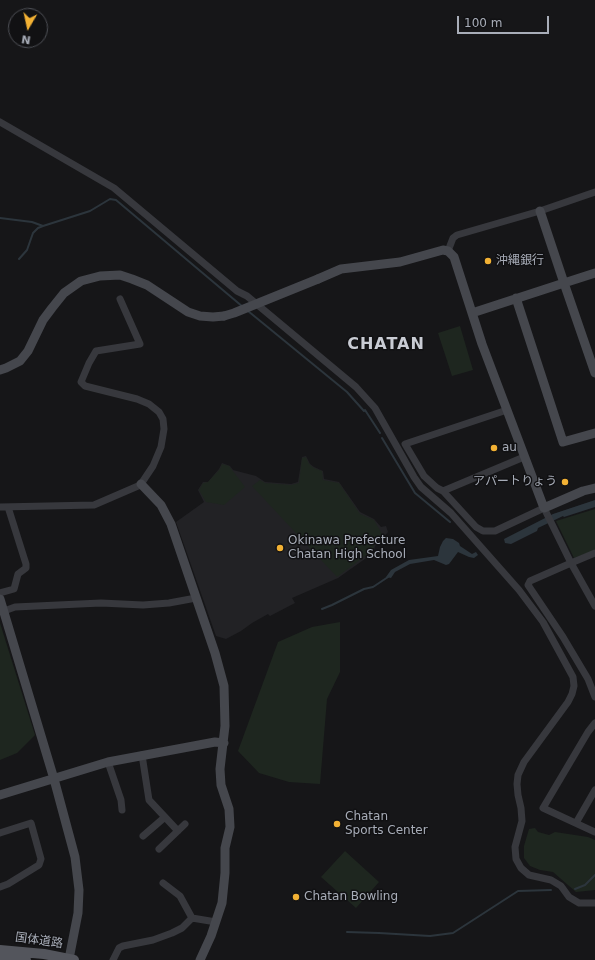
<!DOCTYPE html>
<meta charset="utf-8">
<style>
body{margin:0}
#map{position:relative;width:595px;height:960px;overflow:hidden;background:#161618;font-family:"DejaVu Sans",sans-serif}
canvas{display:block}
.north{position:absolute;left:8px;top:8px;width:40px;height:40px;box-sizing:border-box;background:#111113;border:1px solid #4d4f55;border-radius:50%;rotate:189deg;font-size:11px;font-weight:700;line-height:16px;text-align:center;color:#a8adb8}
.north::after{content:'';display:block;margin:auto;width:14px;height:18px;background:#f2b134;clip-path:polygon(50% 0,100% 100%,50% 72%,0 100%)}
.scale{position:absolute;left:457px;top:16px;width:92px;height:18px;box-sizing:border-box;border:2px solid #a8adb8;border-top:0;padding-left:5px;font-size:12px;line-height:14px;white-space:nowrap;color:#a8adb8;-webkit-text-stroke:3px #111113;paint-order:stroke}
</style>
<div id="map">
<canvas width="595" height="960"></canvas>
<div class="north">N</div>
<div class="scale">100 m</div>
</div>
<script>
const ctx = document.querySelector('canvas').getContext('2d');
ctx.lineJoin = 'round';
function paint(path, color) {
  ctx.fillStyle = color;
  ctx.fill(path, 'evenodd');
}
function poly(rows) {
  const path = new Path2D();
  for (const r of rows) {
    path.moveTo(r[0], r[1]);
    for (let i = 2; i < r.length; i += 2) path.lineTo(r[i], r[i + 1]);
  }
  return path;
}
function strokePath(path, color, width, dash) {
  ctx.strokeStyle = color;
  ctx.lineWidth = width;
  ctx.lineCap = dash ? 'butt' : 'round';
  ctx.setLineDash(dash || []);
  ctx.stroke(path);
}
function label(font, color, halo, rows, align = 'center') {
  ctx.font = font + ' "DejaVu Sans","Noto Sans JP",sans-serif';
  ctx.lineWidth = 3;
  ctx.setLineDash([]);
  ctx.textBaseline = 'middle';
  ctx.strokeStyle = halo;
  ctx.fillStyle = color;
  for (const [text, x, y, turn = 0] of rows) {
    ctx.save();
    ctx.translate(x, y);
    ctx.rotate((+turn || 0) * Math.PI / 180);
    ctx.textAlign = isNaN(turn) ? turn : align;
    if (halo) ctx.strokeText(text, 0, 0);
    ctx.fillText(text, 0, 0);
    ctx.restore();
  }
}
paint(poly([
 [306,456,310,464,314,467,323,471,324,479,339,482,360,512,374,519,381,527,386,526,388,532,375,546,374,550,369,556,338,578,292,598,295,603,270,616,268,614,252,623,241,631,226,639,216,636,176,522,204,502,198,490,203,482,208,482,219,469,222,463,230,466,233,470,256,476,265,482,291,484,298,482,302,457]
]), '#222225');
paint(poly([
 [460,326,473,370,452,376,438,333],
 [306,457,309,464,314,468,322,471,323,480,339,483,360,514,374,520,382,534,374,545,373,550,337,577,252,486,260,480,265,483,291,485,299,483,302,458],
 [222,464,229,466,245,487,224,505,206,502,199,490,203,483,208,482,220,469],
 [595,509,595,550,574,558,556,521],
 [340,622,340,672,327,699,320,784,289,782,259,773,238,751,278,642,312,627],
 [0,623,35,735,17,753,0,760],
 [535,828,538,832,549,835,555,832,588,837,595,840,595,890,576,892,553,872,540,870,530,866,524,858,524,846,529,829],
 [345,851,379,882,356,908,321,877]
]), '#1e261f');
paint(poly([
 [595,500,595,507,564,517,563,516,538,528,537,531,511,544,505,543,504,539,553,514],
 [446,538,453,539,459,543,460,546,472,554,476,552,478,555,474,558,469,557,458,552,449,564,446,565,434,560,410,564,395,572,391,578,386,577,391,570,409,560,438,556,440,547,443,541]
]), '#2c353c');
strokePath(poly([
 [0,218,32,222,43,226,90,211,110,199,116,200,243,307],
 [19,259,27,250,33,233,38,228,43,226],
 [248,311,347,392,364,411,365,410,380,433],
 [382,438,415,493,450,522],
 [322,609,332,605,364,589,373,587,388,577],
 [575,889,585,885,595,875],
 [347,932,379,933,430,936,453,933,518,891,551,890]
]), '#2c353c', 2);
strokePath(poly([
 [0,122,114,188,237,291,247,296,356,387,375,408,414,477,421,487,451,513,519,590,543,622,573,677,574,686,572,694,568,702,524,762,518,775,517,784,518,795,521,808,522,821,515,847,516,859,521,868,529,875,551,880,561,886,569,897,579,903,595,903],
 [448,251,453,238,457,235,540,211,595,192],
 [507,410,405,444,424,476,437,488,443,491,476,527,483,531,495,531,544,508,571,563,595,606],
 [443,491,524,457],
 [0,507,94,505,138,486,141,484,153,466,161,447,164,429,163,419,159,412,149,404,137,399,85,386,81,382,89,363,96,351,140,344,120,299],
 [595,553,571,563,530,581,528,585,563,637,588,679,595,697],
 [0,593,14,589,18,574,26,568,26,564,8,507],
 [4,611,15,607,101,603,143,605,169,603,196,598],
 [595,723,588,732,543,808,595,832],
 [142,755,149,800,178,831],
 [108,762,121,800,122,810],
 [576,823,595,790],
 [0,833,31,823,41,859,39,865,8,884,0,887],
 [143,836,165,817],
 [159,849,185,824],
 [163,883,180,896,192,918,216,922],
 [113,960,119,948,123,946,153,940,172,933,182,928,192,918]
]), '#37383d', 7);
strokePath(poly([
 [540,211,564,283,595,273],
 [318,279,341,269,400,262,443,250,448,251,454,257,482,344,544,508,583,491,595,488],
 [516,298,563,442,595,433],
 [472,313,564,283,595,373],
 [0,370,6,368,20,361,28,351,43,320,52,308,64,293,81,281,100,276,120,275,132,279,147,285,188,312,200,316,213,317,224,316],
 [141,484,161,505,171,524,215,653,224,686,225,726,220,769,221,785,229,809,230,827,225,848,225,873,222,903,211,936,200,960],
 [0,599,54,779,75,857,79,890,78,913,69,959],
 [0,795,108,762,215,742,224,743]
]), '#45474d', 9);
strokePath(poly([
 [0,950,44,954,74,960],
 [0,957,26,960]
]), '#53555c', 10);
strokePath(poly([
 [224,316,234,313,318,279]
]), '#45474d', 9);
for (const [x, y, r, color] of [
 [488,261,4,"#f2b134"],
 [494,448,4,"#f2b134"],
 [565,482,4,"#f2b134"],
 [280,548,4,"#f2b134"],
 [337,824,4,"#f2b134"],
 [296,897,4,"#f2b134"]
]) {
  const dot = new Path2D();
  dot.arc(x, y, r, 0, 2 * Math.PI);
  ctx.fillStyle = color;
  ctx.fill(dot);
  strokePath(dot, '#111113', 1.5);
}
label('12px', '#a8adb8', '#111113', [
 ["沖縄銀行",496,261],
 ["au",502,448],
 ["アパートりょう",557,482,"right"],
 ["Okinawa Prefecture",288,541],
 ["Chatan High School",288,555],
 ["Chatan",345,817],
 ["Sports Center",345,831],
 ["Chatan Bowling",304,897]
], 'left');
label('12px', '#a8adb8', '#111113', [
 ["国体道路",39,941,8]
]);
ctx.letterSpacing = '1px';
label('bold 16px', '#c9ccd4', '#111113', [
 ["CHATAN",386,345]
]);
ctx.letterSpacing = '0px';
</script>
